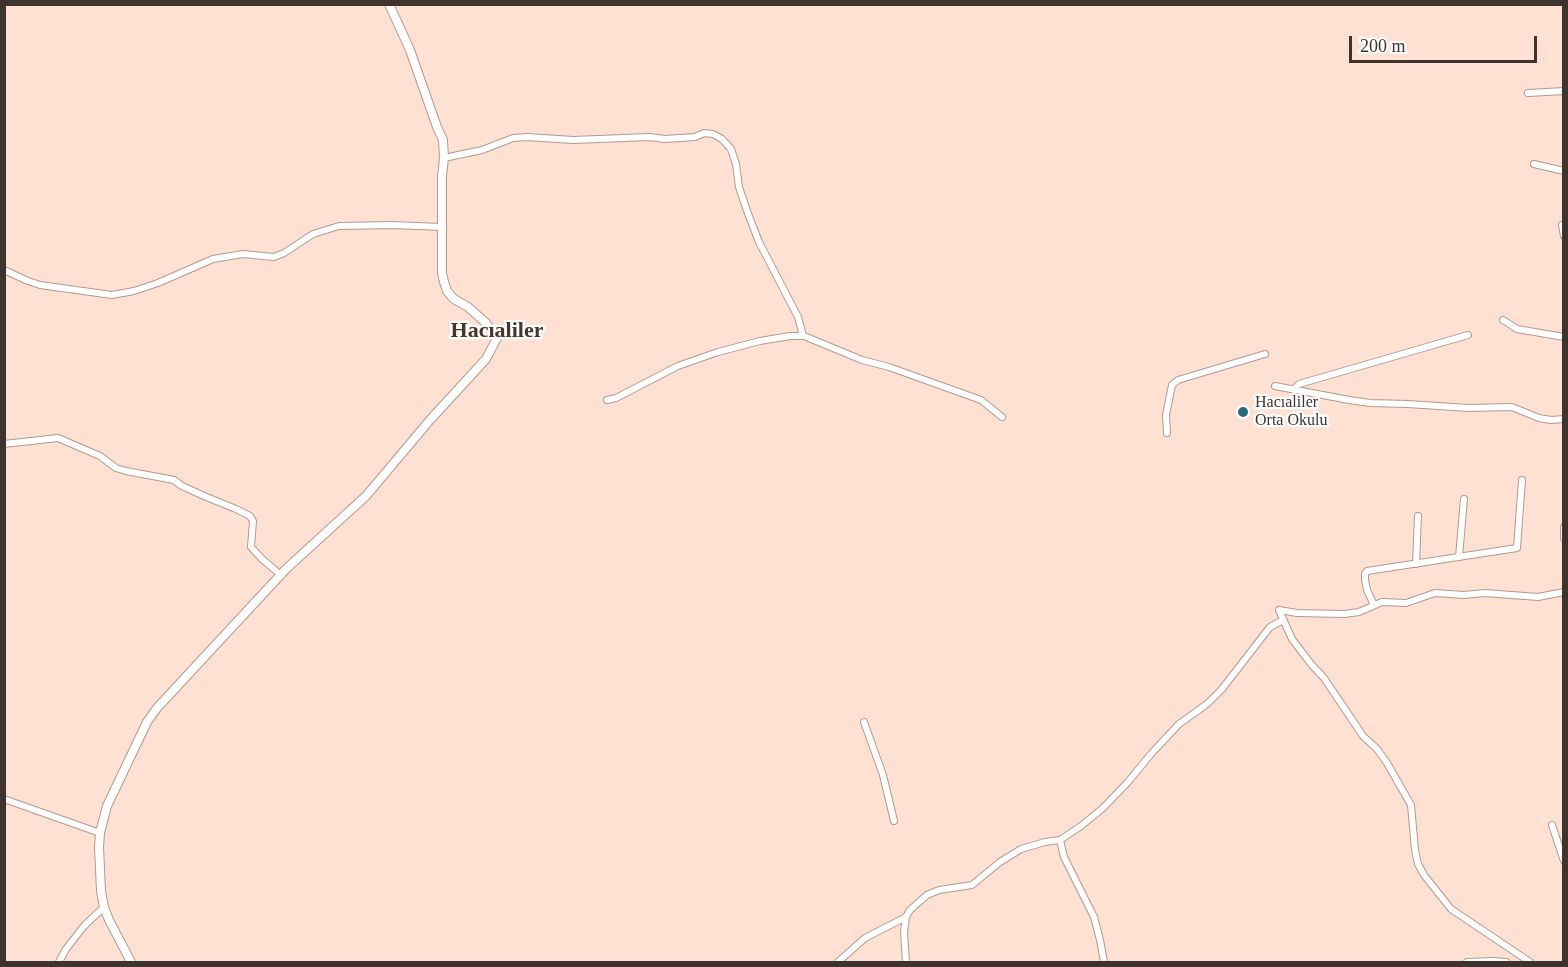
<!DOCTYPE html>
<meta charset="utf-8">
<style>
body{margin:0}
#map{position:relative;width:1568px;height:967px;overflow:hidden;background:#fee1d3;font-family:Georgia,serif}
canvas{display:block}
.frame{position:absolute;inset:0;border:6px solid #3f332e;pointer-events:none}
.scale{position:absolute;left:1349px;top:36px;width:188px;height:27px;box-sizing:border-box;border:3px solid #3f332e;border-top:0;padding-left:8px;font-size:18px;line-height:21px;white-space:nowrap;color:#3f332e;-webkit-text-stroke:4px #fff;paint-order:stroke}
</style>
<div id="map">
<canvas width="1568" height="967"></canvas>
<div class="frame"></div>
<div class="scale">200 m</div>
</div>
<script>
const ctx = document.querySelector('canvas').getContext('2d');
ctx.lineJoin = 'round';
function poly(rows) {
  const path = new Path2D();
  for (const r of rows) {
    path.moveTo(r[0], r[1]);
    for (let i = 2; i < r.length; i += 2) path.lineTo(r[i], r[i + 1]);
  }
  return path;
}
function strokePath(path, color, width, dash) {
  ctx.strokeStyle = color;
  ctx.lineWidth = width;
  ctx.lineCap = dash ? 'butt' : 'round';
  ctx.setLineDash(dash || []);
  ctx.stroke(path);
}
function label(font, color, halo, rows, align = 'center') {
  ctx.font = font + ' Georgia,serif';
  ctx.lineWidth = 4.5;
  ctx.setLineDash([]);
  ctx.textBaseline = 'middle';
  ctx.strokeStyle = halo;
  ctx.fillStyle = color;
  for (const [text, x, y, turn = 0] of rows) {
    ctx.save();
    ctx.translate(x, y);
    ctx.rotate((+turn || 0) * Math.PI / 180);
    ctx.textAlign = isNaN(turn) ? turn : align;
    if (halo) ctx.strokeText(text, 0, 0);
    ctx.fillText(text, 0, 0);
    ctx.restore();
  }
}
const minor = poly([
 [1528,93,1564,91],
 [444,158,482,150,513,138,527,137,573,140,649,137,665,139,695,137,704,133,713,134,722,139,731,149,736,164,739,187,747,211,759,242,798,317,803,336],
 [1534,164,1564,171],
 [1562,225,1564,236],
 [4,270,28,281,40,285,112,295,134,291,158,283,213,259,243,254,274,257,284,253,313,234,339,226,392,225,442,227],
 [1503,320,1517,329,1564,337],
 [1275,386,1349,400,1370,403,1408,404,1468,408,1512,407,1539,418,1551,420,1564,419],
 [1294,389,1299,384,1468,335],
 [607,400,616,398,678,366,718,352,760,341,790,336,804,336,862,360,889,367,981,400,1002,417],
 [1167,433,1166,415,1172,385,1178,380,1265,354],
 [4,444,58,438,100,456,116,468,126,471,174,480,182,486,204,496,236,509,250,516,253,521,251,547,262,559,281,575],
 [1564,527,1564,538],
 [1459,557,1464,499],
 [1416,564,1418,516],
 [1374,605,1367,590,1365,580,1365,574,1367,571,1517,548,1522,480],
 [1279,610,1292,639,1311,664,1324,678,1363,736,1377,749,1387,763,1411,805,1415,850,1418,864,1424,875,1451,909,1530,962],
 [1279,610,1297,613,1344,614,1359,612,1382,602,1406,603,1435,593,1464,595,1485,593,1538,597,1564,592],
 [864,722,883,775,894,821],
 [4,799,100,833],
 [1552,825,1564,861],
 [1060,840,1064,857,1094,917,1100,940,1104,962],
 [59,962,66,949,84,926,104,907],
 [838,962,865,938,906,917],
 [906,962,904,932,906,917,910,910,927,895,939,890,972,885,1000,862,1021,849,1045,842,1060,840,1081,826,1103,808,1128,782,1151,754,1179,724,1207,704,1222,689,1270,627,1283,620],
 [1467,962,1493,961,1506,962]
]);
const tertiary = poly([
 [131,962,109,920,104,907,101,891,99,847,100,833,107,806,147,722,157,708,286,569,366,496,430,420,486,359,497,338,486,323,468,307,454,299,447,291,444,282,442,273,442,176,444,158,443,140,437,127,410,50,389,4]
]);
strokePath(minor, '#b4998c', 8);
strokePath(tertiary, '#b4998c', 10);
strokePath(minor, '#fff', 6);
strokePath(tertiary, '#fff', 8);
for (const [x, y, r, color] of [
 [1243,412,6,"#256d79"]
]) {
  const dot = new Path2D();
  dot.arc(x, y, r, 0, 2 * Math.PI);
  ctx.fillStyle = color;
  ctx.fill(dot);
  strokePath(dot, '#fff', 2);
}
label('16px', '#3f332e', '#fff', [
 ["Hacıaliler",1255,403],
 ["Orta Okulu",1255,421]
], 'left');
label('bold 22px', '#4b3429', '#fff', [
 ["Hacıaliler",497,331]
]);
</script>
